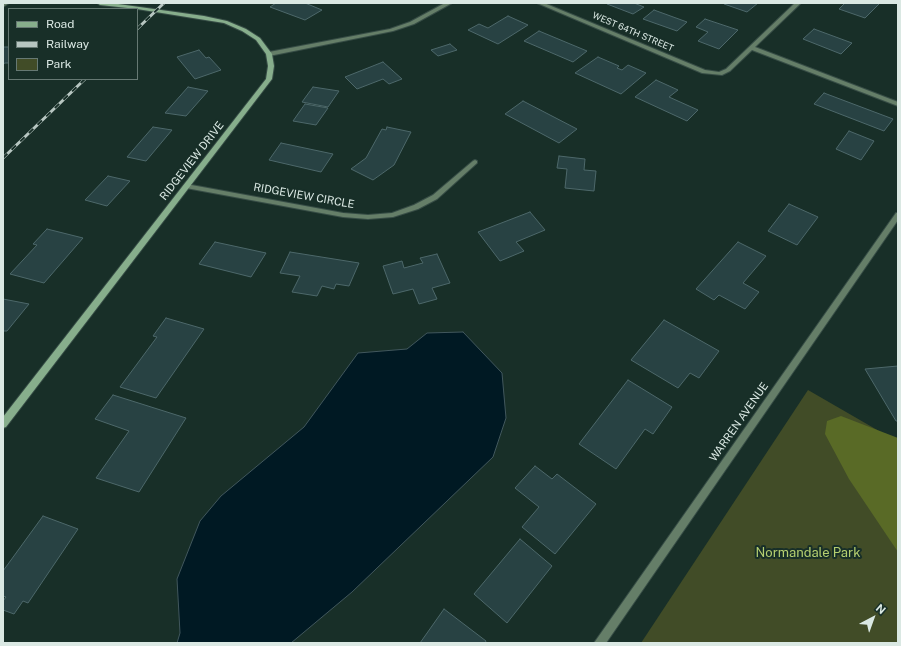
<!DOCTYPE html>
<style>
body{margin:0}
#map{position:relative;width:901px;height:646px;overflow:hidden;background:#182f28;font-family:"Public Sans",sans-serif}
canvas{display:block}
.frame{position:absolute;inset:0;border:4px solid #dae8e3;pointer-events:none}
.legend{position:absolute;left:8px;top:8px;width:130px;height:72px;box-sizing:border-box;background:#182f28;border:1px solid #667973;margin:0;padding:5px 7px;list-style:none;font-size:12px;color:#dae8e3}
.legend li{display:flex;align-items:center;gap:8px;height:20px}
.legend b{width:20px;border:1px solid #667973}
.north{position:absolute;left:853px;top:598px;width:40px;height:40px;-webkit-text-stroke:3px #182f28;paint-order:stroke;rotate:41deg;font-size:11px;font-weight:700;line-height:16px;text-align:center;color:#dae8e3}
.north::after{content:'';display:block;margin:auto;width:14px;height:18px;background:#dae8e3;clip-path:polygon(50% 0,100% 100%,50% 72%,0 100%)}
</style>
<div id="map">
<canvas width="901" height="646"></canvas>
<div class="frame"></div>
<ul class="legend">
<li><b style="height:5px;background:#87ae8c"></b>Road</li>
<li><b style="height:5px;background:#b7c6c1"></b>Railway</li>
<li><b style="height:11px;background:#414c27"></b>Park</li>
</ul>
<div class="north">N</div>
</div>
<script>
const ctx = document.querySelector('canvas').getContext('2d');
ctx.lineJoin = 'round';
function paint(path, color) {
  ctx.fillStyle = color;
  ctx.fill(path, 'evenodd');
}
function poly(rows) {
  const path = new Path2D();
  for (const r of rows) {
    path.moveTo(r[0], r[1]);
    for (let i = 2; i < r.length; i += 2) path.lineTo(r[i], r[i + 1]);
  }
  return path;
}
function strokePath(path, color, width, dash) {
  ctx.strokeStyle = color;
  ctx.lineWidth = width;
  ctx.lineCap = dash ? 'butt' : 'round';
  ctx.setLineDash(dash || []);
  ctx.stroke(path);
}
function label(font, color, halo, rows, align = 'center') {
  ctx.font = font + ' "Public Sans",sans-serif';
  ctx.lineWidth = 4;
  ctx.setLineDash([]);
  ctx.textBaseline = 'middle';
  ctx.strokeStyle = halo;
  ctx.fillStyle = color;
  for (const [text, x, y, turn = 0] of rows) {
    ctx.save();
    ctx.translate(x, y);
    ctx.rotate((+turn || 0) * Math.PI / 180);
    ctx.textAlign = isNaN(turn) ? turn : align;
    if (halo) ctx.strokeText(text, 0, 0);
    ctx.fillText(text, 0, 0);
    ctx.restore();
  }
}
paint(poly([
 [808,390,898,442,898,643,641,643]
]), '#414c27');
paint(poly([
 [841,416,898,438,898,552,849,479,825,434,827,421]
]), '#596a26');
const water = poly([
 [463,332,502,373,506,418,493,457,352,592,291,643,177,643,180,633,177,579,200,521,221,496,304,427,358,353,407,349,427,333,463,332]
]);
paint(water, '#001923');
strokePath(water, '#41575d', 1);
const building = poly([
 [276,3,305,3,322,10,305,20,270,7,276,3],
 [608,3,634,3,644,7,633,14,607,4,608,3],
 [725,3,758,3,747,12,724,4,725,3],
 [845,3,880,3,865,18,839,9,845,3],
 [654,10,687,22,677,31,643,19,654,10],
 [508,16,528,25,498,44,468,30,479,24,488,28,508,16],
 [705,19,738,30,719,49,698,41,708,32,696,27,705,19],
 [814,29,852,43,841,54,803,39,814,29],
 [539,31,587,51,573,62,524,41,539,31],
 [450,44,457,50,438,56,431,50,450,44],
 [3,47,9,47,9,63,5,63,3,64,3,47],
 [199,50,206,58,209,57,221,70,195,79,177,57,199,50],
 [598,57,619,66,617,68,622,70,628,65,646,73,621,94,575,73,598,57],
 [383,62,402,79,389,84,383,79,357,89,345,77,383,62],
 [656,80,678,90,669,97,698,110,687,121,635,97,656,80],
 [188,87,208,91,186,116,165,113,188,87],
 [313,87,339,91,328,107,302,102,313,87],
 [824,93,893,119,884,131,814,104,824,93],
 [523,101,577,129,559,143,505,114,523,101],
 [305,104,328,108,316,125,293,121,305,104],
 [153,127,172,130,146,161,127,157,153,127],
 [387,127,411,132,394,165,373,180,351,169,366,158,382,129,386,130,387,127],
 [849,131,874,141,861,160,836,149,849,131],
 [281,143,333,154,321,172,269,160,281,143],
 [559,156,585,159,584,170,596,171,594,191,565,188,567,169,557,168,559,156],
 [108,176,130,181,107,206,85,200,108,176],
 [789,204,818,217,797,245,768,231,789,204],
 [530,212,545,230,516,242,524,251,500,261,478,232,530,212],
 [47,229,83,238,44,283,10,274,37,245,33,244,47,229],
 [215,242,266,253,251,277,199,264,215,242],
 [738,242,766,256,743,283,759,292,745,309,719,295,714,300,696,289,738,242],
 [290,252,359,263,349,286,336,284,334,289,322,286,317,296,292,292,300,276,280,273,290,252],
 [437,254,450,283,432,288,437,299,419,304,413,289,393,294,383,266,402,261,404,268,423,263,420,258,437,254],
 [3,299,29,304,7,331,3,331,3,299],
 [166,318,204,329,156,398,120,387,157,337,153,336,166,318],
 [664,320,719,351,699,378,690,373,678,388,631,360,664,320],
 [898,366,898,421,896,421,865,369,898,366],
 [628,380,672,407,653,434,645,429,616,469,579,444,628,380],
 [113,395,186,418,139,492,96,478,129,431,95,419,113,395],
 [535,466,552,479,557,474,596,504,555,554,522,527,539,507,515,488,535,466],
 [43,516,78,529,28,603,23,601,14,614,3,610,3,601,6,597,3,596,3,571,43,516],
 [520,539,552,566,507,623,474,594,520,539],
 [444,609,486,641,485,643,420,643,444,609]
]);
paint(building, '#284243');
strokePath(building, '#4d686a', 1);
const street = poly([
 [3,3,9,3,3,7,3,3],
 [445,3,452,3,414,24,393,31,269,56,266,54,269,52,390,29,410,22,445,3],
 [537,3,544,3,705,70,719,72,726,69,795,3,801,3,755,47,898,102,898,106,752,50,730,71,722,75,702,73,537,3],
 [475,160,477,161,477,163,437,199,418,209,393,217,368,219,343,217,186,188,183,186,186,184,343,213,368,215,392,213,414,205,433,195,473,161,475,160],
 [896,213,898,213,898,220,606,643,594,643,896,213]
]);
const secondary = poly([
 [97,3,111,3,204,16,227,21,246,29,260,38,272,54,274,66,272,79,6,427,3,428,3,417,266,79,268,66,266,54,256,40,242,31,224,23,137,9,100,5,97,3]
]);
strokePath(street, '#374d46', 2);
strokePath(secondary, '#374d46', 2);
paint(street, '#657e68');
paint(secondary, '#87ae8c');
const rail = poly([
 [137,29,164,3],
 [3,158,85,79]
]);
strokePath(rail, '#b7c6c1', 3);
strokePath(rail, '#182f28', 2, [6]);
label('9px', '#dae8e3', '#182f28', [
 ["WEST 64TH STREET",633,32,23]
]);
label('11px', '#dae8e3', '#182f28', [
 ["RIDGEVIEW DRIVE",192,161,-52],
 ["RIDGEVIEW CIRCLE",304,196,10],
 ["WARREN AVENUE",739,422,-55]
]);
label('13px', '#b5cf70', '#182f28', [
 ["Normandale Park",808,553]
]);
</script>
